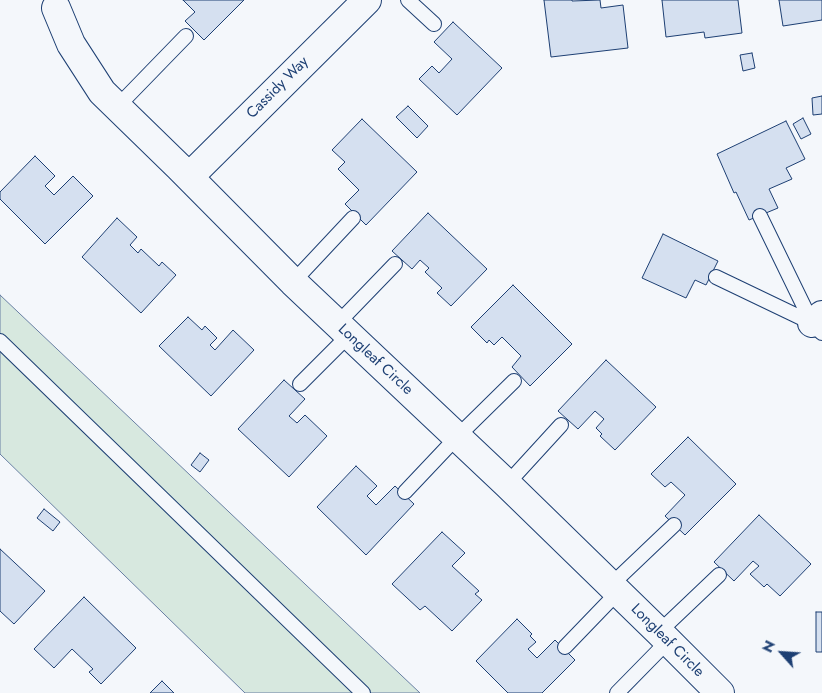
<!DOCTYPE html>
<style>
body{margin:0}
#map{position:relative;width:822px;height:693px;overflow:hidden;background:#f4f7fb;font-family:Jost,sans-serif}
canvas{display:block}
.north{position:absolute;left:757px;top:628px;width:50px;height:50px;-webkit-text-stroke:4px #f4f7fb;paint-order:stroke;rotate:296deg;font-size:14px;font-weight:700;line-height:20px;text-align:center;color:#1d3f73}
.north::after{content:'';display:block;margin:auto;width:18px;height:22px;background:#1d3f73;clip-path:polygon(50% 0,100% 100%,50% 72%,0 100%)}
</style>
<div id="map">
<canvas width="822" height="693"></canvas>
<div class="north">N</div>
</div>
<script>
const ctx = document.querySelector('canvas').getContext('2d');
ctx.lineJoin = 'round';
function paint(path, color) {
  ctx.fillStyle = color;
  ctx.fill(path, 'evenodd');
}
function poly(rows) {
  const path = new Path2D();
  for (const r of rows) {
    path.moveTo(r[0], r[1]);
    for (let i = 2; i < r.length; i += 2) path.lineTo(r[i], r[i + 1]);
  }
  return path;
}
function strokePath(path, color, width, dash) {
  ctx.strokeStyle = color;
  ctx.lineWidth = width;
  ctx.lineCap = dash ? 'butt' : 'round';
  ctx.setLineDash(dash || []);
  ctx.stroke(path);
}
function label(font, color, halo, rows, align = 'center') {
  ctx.font = font + ' Jost,sans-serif';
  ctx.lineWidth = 4;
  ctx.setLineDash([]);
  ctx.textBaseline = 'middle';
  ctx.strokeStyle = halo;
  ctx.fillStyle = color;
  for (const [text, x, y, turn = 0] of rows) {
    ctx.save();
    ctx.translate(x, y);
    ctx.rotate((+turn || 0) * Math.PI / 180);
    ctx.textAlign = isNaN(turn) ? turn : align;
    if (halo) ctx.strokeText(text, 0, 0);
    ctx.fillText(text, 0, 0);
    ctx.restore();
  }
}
const green = poly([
 [0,295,420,693,245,693,0,454,0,295]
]);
paint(green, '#d7e8df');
strokePath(green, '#687fa3', 1);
const building = poly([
 [183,0,244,0,204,40,185,21,195,12,183,0],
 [544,0,572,0,572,1,600,0,601,8,623,5,628,48,551,57,544,0],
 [662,0,738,0,742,33,705,38,704,32,666,37,662,0],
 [779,0,822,0,822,20,783,26,779,0],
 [453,22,502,68,457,115,419,79,432,66,439,73,452,59,434,42,453,22],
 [752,53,755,68,743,71,740,55,752,53],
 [822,96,822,114,813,115,812,98,822,96],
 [408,106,428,126,417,138,396,117,408,106],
 [803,118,811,134,801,139,793,124,803,118],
 [362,119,417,172,366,225,345,204,359,190,338,169,345,162,332,150,362,119],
 [786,121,805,159,786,168,792,179,769,189,778,208,749,220,736,192,734,193,717,154,786,121],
 [35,156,55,176,45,186,54,195,73,176,93,196,45,244,0,199,0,192,35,156],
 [428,213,487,269,451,306,437,293,442,288,425,272,429,268,420,260,412,269,392,251,428,213],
 [117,218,137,237,130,245,138,253,141,249,159,266,162,262,176,275,141,313,82,257,117,218],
 [663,234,718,261,706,285,695,280,686,298,642,278,663,234],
 [513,285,572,344,530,386,512,367,521,356,502,337,494,345,489,340,487,343,471,327,513,285],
 [188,317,202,330,205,326,217,338,210,345,215,350,233,330,254,350,211,396,159,346,188,317],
 [606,360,656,407,615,450,600,436,602,434,596,428,604,419,595,411,578,429,558,411,606,360],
 [284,380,305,399,289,416,297,423,305,415,327,436,289,477,238,429,284,380],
 [688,437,736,484,685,535,665,516,685,495,671,482,665,487,651,474,688,437],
 [200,453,209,460,200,472,191,465,200,453],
 [356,466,377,486,367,496,376,505,395,486,414,504,366,555,317,507,356,466],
 [44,509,60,522,53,531,37,518,44,509],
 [759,515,811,564,780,596,767,584,764,587,750,574,759,566,753,561,734,581,714,562,759,515],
 [442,532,465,553,452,566,479,591,475,594,482,600,452,631,425,606,420,610,392,584,442,532],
 [0,549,45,591,14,624,0,611,0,549],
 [84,597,136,648,101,684,89,672,93,669,72,649,54,668,34,649,84,597],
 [816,612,822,612,822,652,816,652,816,612],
 [517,619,532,634,530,636,536,642,528,649,537,658,555,640,575,660,542,693,508,693,476,661,517,619],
 [162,681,174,693,150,693,162,681]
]);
paint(building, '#d5e0f0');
strokePath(building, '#1d3f73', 1);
const service = poly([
 [408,0,434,24],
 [117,107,186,36],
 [760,216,812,323,822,333],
 [716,277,812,323],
 [293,282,353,218],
 [337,324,395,264],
 [0,341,363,693],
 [300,384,349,335],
 [507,484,561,425],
 [405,492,457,437,514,381],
 [611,585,674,525],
 [659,632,719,575],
 [565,647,618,592],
 [617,693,668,641]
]);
const minor = poly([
 [56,8,71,44,102,92,179,167,293,282,507,484,659,632,720,693],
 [189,177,367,0],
 [812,323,822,315]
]);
strokePath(service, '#1d3f73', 16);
strokePath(minor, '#1d3f73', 30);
strokePath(service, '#f4f7fb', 14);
strokePath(minor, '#f4f7fb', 28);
label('15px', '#1d3f73', '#f4f7fb', [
 ["Cassidy Way",278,88,-45],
 ["Longleaf Circle",375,360,43],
 ["Longleaf Circle",667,641,45]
]);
</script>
